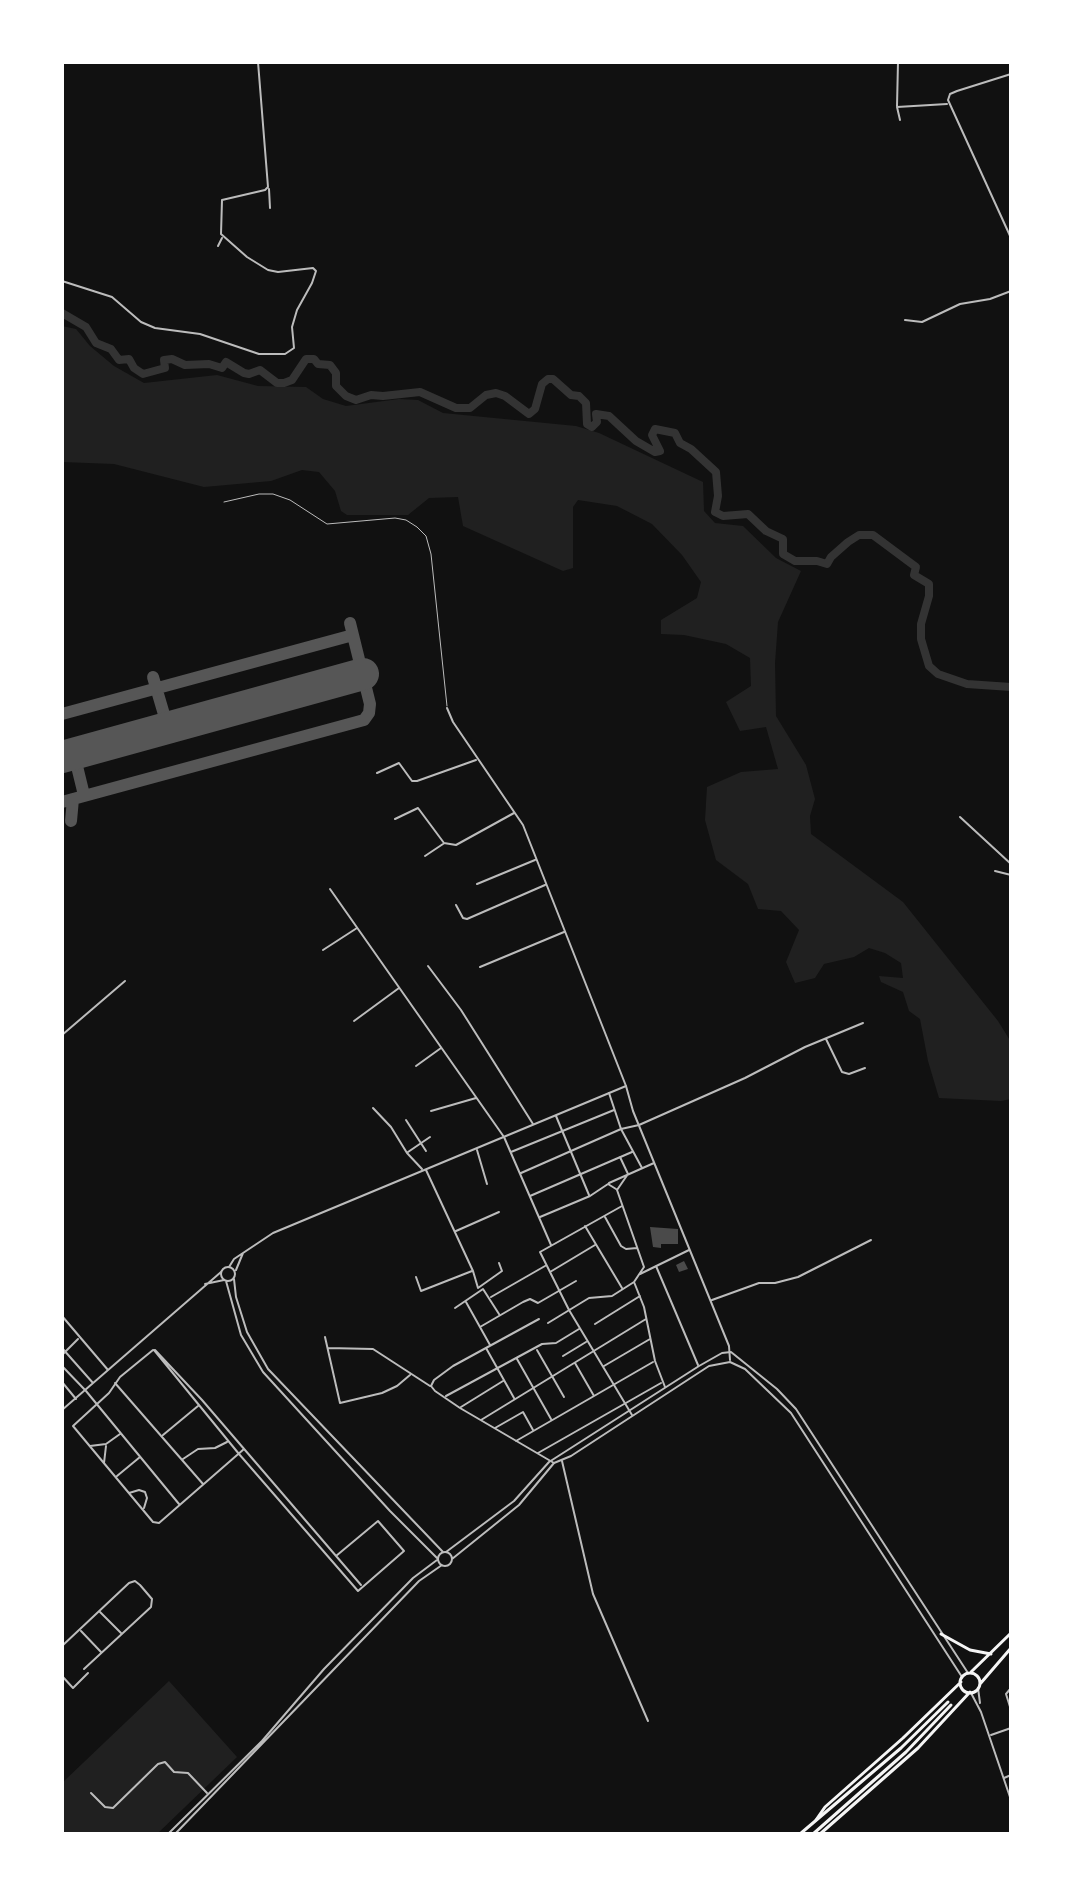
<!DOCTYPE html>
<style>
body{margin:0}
#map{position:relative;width:1073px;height:1896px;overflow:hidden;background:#111;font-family:"Times New Roman",serif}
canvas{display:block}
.frame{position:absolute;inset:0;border:64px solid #fff;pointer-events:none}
</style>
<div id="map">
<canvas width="1073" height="1896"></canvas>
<div class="frame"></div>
</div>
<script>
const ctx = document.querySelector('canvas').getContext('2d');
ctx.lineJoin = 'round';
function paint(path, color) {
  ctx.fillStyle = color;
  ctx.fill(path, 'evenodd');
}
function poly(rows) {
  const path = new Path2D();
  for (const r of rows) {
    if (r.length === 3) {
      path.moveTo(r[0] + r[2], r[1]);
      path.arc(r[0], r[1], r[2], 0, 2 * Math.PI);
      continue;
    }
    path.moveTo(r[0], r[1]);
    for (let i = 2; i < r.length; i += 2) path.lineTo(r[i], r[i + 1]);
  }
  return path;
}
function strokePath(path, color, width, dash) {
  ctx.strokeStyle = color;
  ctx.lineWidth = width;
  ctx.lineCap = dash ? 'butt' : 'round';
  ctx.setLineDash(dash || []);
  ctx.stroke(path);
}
paint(poly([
 [62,326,76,329,90,346,114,366,144,383,217,375,258,386,306,387,323,399,346,406,399,399,418,400,443,413,576,426,599,433,703,482,704,511,715,523,743,526,776,558,801,571,778,622,775,663,776,716,806,765,815,799,810,816,811,834,903,902,998,1021,1011,1042,1011,1099,1001,1101,939,1098,928,1061,920,1019,909,1011,903,992,881,982,879,976,903,978,901,963,885,953,869,948,854,957,824,964,815,978,795,983,786,962,799,930,781,911,758,909,748,884,716,860,705,820,707,787,741,772,778,769,766,727,740,731,726,702,751,686,750,658,726,644,684,635,661,634,661,620,697,598,701,582,682,555,652,524,617,506,578,500,573,507,573,568,563,571,463,526,458,497,429,498,408,515,347,515,341,511,335,491,319,472,302,470,271,481,204,487,114,464,62,462],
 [169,1681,237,1757,157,1834,62,1834,62,1783]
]), '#202020');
strokePath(poly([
 [62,313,86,327,96,343,111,349,119,360,129,359,134,368,143,374,165,368,164,360,172,359,185,365,209,364,222,368,226,362,244,373,249,374,260,370,277,383,284,383,292,380,306,359,314,359,318,364,330,365,336,373,336,386,346,396,356,400,371,395,383,396,420,392,456,408,470,408,486,395,496,393,505,396,529,414,535,409,542,384,548,379,553,379,571,395,579,396,586,403,587,424,592,427,597,422,596,414,609,416,636,441,655,452,660,451,652,435,655,429,675,433,680,443,691,449,716,472,718,496,715,512,723,516,748,514,766,531,783,539,783,554,795,561,817,561,827,564,831,557,848,542,859,535,873,535,916,567,914,575,929,584,929,596,921,624,921,639,929,666,938,674,967,684,1011,687]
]), '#333', 8);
strokePath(poly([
 [153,677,168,728],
 [62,714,353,635],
 [74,754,84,795],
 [62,802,364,720,369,713,370,704,350,623],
 [71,821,73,799]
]), '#565656', 12);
strokePath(poly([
 [62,757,363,674]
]), '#565656', 32);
paint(poly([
 [650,1227,678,1229,678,1244,661,1244,661,1248,653,1247],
 [684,1261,688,1269,679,1272,676,1265]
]), '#4a4a4a');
strokePath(poly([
 [224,502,259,494,273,494,290,500,327,524,395,518,406,520,417,527,426,536,431,554,447,706]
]), '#bcbcbc', 1);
strokePath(poly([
 [1011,74,957,91,950,94,948,100,1011,238],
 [897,106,898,62],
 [900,120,897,107,947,104],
 [269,189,270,208],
 [218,246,222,238],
 [62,281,112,297,141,322,155,328,200,334,259,354,285,354,294,348,292,327,297,310,312,283,316,271,313,268,278,272,268,270,247,257,221,234,222,200,265,190,268,187,258,62],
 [905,320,922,322,960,304,990,299,1011,291],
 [447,708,453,722,523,825,626,1086,633,1111,729,1346,730,1360],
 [377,773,399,763,412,781,417,781,476,760],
 [960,817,1011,864],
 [395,819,418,808,444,843,456,845,514,813],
 [425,856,443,844],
 [995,871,1011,875],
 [477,884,535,860],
 [330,889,504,1137,551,1245],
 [456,905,463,918,467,919,545,885],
 [323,950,357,928],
 [428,966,461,1010,533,1124],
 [480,967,564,932],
 [354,1021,399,988],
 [62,1035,125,981],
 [826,1039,842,1072,849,1074,865,1068],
 [416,1066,441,1048],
 [609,1093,621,1129,642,1168],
 [373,1108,391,1127,407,1153,422,1169],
 [431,1111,476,1098],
 [556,1116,589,1195],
 [406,1120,426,1151],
 [477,1150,487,1184],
 [408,1152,430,1137],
 [511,1152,614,1110],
 [620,1157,628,1174,617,1190,644,1267,634,1282,644,1307,655,1361,665,1387],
 [426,1170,473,1271,478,1288,502,1271,499,1263],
 [521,1173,621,1129,639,1125,745,1078,805,1047,863,1023],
 [609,1183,654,1163],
 [530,1196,632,1152],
 [622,1206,540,1252,569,1310,632,1415],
 [540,1217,590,1196,608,1184,616,1189],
 [605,1217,621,1246,626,1249,637,1248],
 [585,1226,622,1288],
 [456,1231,499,1212],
 [656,1266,698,1365],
 [550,1272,595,1245],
 [640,1274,689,1250],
 [416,1277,421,1291,472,1271],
 [205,1284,224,1280],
 [491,1297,545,1266],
 [712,1300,759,1283,775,1283,798,1277,871,1240],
 [466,1302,490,1345],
 [455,1308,483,1289,499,1314],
 [62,1316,108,1370],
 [539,1319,453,1366,434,1380,431,1386,435,1391,460,1408,554,1463],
 [548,1323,589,1298,612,1296,634,1282],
 [595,1324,640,1296],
 [480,1327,523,1302,530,1299,538,1303,576,1281],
 [325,1337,340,1403,382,1393,397,1386,410,1375],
 [62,1348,93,1383],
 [328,1348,373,1349,430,1386],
 [486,1348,514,1398],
 [153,1350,120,1377,109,1393,73,1426,153,1522,159,1523,244,1449],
 [154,1350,239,1454,358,1591,404,1551,378,1521,336,1556],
 [155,1350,202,1400,361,1585],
 [537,1350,564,1397],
 [62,1355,78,1339],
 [563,1356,586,1342],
 [517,1359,551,1419],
 [575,1363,594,1396],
 [62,1366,86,1391,179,1504],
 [604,1366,650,1339],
 [62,1382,76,1399],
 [115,1383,203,1484],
 [446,1396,542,1344,556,1343,579,1329],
 [461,1407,503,1381],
 [62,1410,221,1272],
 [481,1420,646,1319],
 [495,1428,523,1412,533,1430],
 [163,1435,198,1406],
 [516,1441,653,1362],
 [90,1446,106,1444,120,1434],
 [538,1453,661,1383],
 [183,1459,198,1449,215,1448,227,1442],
 [562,1461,593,1594,648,1721],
 [104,1463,106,1446],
 [117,1476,140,1457],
 [129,1493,139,1490,145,1492,147,1498,144,1508],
 [100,1612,121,1633],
 [81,1631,101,1652],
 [62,1646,129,1583,135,1581,140,1585,152,1599,151,1607,84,1669],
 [62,1676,73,1688,88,1673],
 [1011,1688,1006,1694,1011,1710],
 [991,1735,1011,1728],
 [1004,1778,1011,1775],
 [91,1793,105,1807,113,1808,158,1764,165,1762,174,1772,188,1773,207,1793]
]), '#bcbcbc', 2);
strokePath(poly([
 [228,1274,7],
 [229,1267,234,1259,273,1233,626,1086],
 [236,1270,243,1253],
 [234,1279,236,1297,247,1332,268,1369,443,1552],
 [226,1281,241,1335,263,1372,390,1511,437,1558],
 [445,1559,7],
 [446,1552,514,1501,549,1462,699,1366,722,1353,731,1352,777,1389,796,1409,968,1673],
 [452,1559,519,1505,554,1463,571,1456,709,1366,730,1362,745,1369,791,1413,962,1677],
 [978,1688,980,1703],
 [971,1693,981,1712,1011,1800],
 [168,1834,262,1741,324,1669,413,1578,437,1560],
 [175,1834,419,1581,442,1565]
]), '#bcbcbc', 2);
strokePath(poly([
 [941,1634,970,1650,991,1654],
 [971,1672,1011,1633],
 [970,1683,10],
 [980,1684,1011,1648],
 [816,1820,825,1807,903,1738,961,1682],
 [820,1834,918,1748,970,1692]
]), '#f5f5f5', 3);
strokePath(poly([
 [800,1834,901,1748,948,1702],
 [813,1834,906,1752,951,1705]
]), '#f5f5f5', 3);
</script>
